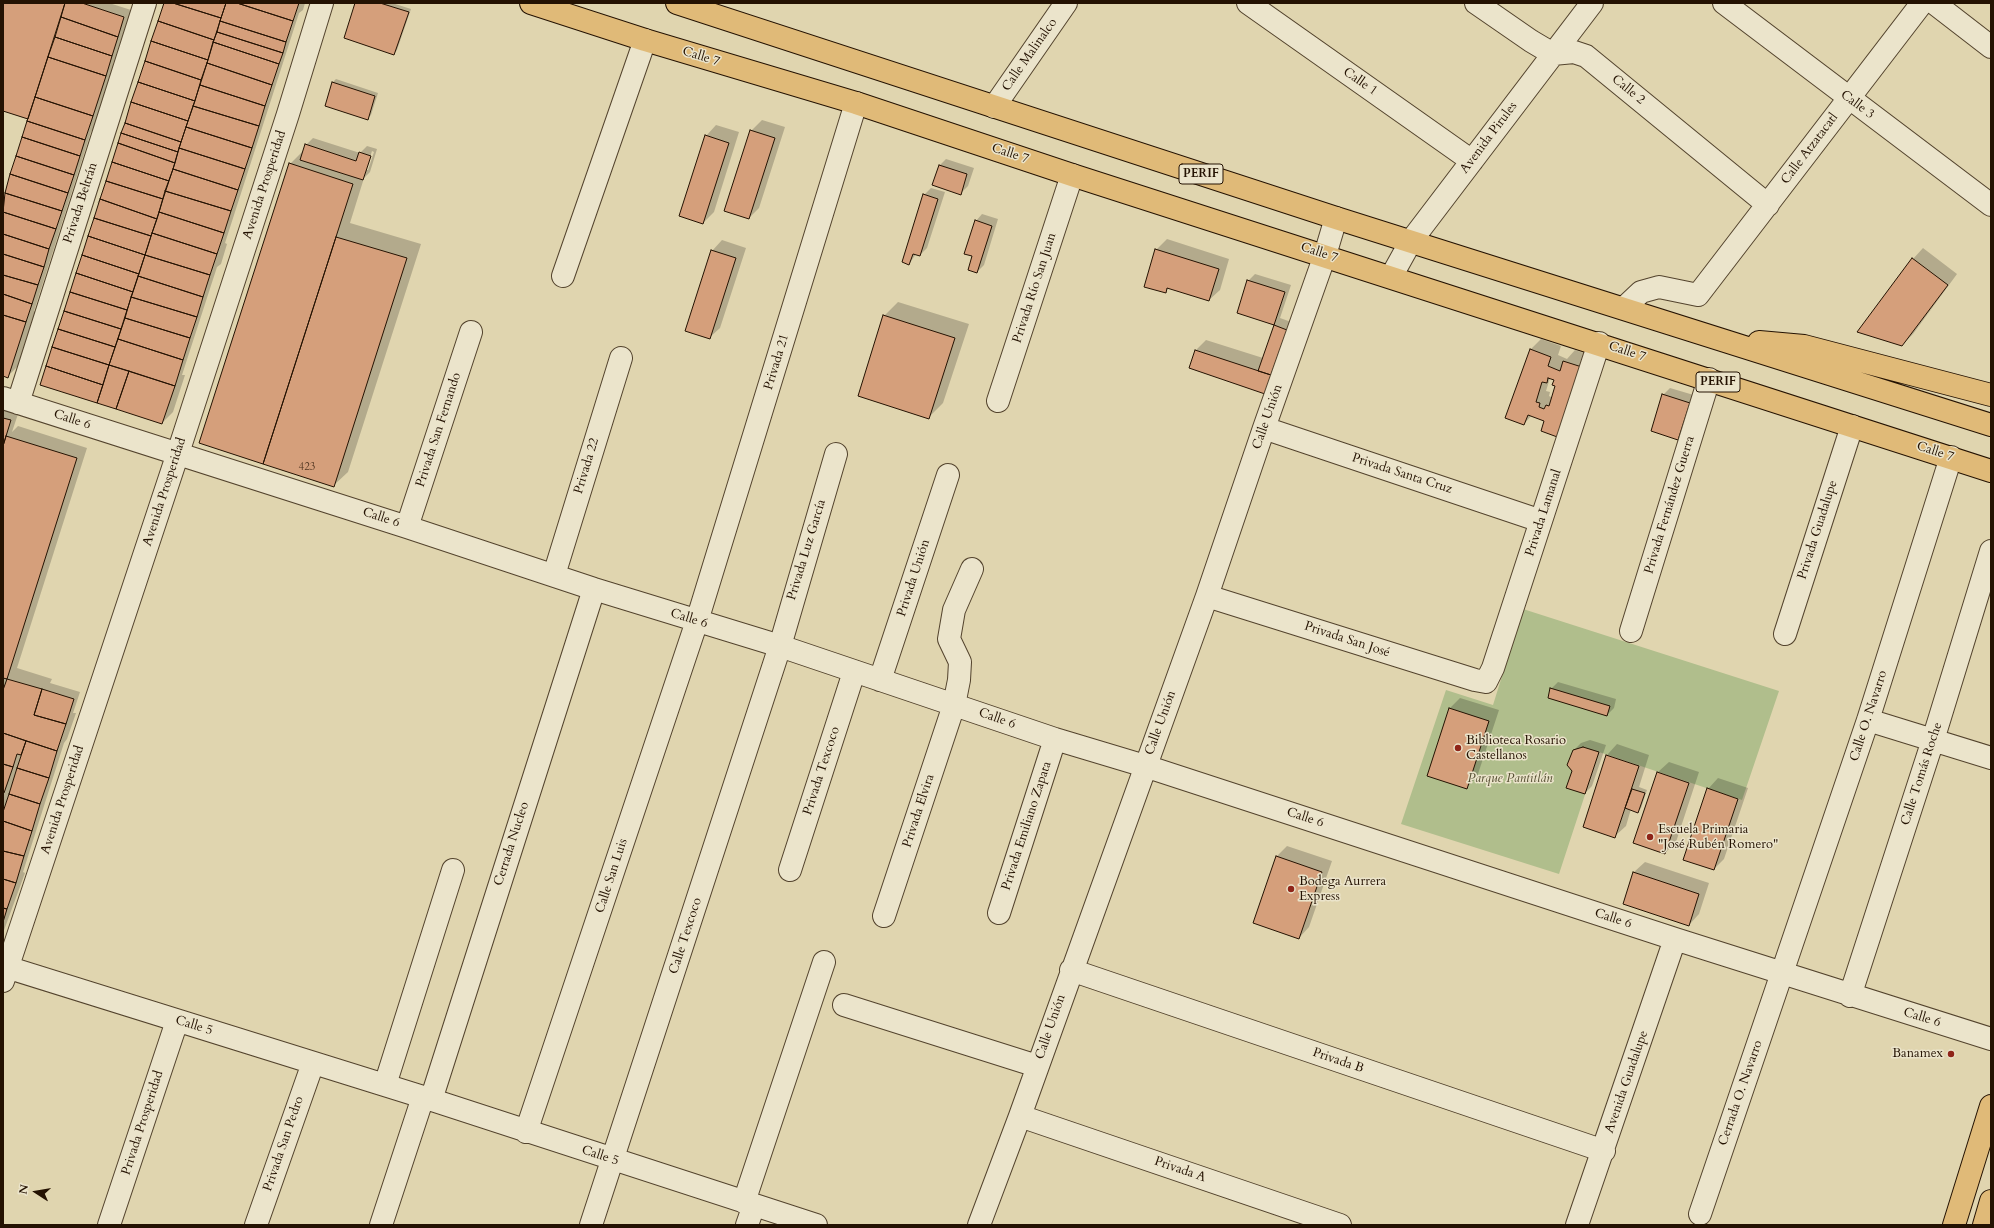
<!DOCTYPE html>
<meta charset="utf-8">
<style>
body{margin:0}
#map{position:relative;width:1994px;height:1228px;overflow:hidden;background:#e0d5af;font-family:Cardo,serif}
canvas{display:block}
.frame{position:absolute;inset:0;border:4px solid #241202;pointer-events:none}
.north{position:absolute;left:16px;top:1172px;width:40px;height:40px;-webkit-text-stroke:3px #ebe4cb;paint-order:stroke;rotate:282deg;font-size:11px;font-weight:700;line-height:16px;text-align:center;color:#241202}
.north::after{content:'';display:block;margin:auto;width:14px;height:18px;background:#241202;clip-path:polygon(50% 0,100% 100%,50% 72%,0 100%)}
</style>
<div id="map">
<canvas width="1994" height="1228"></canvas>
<div class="frame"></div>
<div class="north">N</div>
</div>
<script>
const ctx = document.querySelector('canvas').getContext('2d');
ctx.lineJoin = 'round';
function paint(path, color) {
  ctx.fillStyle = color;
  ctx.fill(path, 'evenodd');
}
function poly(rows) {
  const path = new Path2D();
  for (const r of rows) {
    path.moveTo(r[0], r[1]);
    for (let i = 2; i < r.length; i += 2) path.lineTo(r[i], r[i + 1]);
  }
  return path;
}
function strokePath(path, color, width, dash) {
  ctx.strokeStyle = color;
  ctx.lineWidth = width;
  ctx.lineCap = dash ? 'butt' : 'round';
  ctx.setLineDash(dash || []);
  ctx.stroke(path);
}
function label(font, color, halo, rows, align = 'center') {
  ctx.font = font + ' Cardo,serif';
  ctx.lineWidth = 3;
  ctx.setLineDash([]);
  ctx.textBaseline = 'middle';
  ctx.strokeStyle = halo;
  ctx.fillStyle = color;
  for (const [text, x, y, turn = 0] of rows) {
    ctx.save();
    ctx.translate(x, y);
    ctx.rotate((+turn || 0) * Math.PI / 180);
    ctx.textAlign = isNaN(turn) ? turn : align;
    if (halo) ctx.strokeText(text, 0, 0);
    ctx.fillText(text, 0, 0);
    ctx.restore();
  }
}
paint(poly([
 [1523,609,1779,691,1742,800,1599,752,1559,874,1401,824,1446,690,1493,705]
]), '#b0be8c');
paint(poly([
 [3,3,109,3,131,10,113,64,116,65,95,128,91,132,34,311,36,312,18,366,7,377,3,375,3,200,30,120,3,111],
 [165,3,305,3,303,10,299,13,225,243,227,244,221,264,217,267,182,375,185,375,173,412,162,423,41,384,101,201,97,203,102,196],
 [356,3,392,3,411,9,397,50,394,54],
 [336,79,378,93,371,115,367,119,326,105,333,82],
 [762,120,785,127,759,208,749,218,751,131],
 [716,125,739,132,714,212,703,223,706,136],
 [313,138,360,153,367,146,377,149,370,172,364,178,350,223,421,244,348,472,333,486,200,443,290,164,304,150,306,145],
 [372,151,374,152,368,170,366,170],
 [946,159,974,168,968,186,961,193,939,166],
 [931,188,945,192,927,248,920,255,916,254,909,264,924,195],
 [982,214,998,219,984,265,977,272,974,255,976,221],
 [1167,239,1229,259,1220,290,1209,300,1169,288,1165,292,1156,250],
 [722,240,746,248,720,328,709,338,712,251],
 [1923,248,1957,274,1913,334,1902,345,1859,331,1913,259],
 [1255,274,1291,285,1280,318,1294,323,1276,382,1190,368,1196,350,1206,340,1263,358,1275,324,1238,312,1248,281],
 [898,302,969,324,943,403,929,417,884,316],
 [1541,339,1561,346,1558,355,1567,359,1575,350,1595,357,1546,420,1532,415,1524,424,1530,350],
 [1550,378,1555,380,1557,386,1553,398,1549,396,1550,392,1546,391],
 [1670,388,1697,396,1685,432,1678,439,1663,395],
 [3,409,18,414,12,432,18,426,87,448,17,668,52,679,50,683,80,692,73,713,76,713,67,739,64,743,23,872,25,873,3,933],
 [1558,682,1616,699,1614,708,1607,715,1551,689],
 [1460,698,1499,710,1477,777,1466,788,1450,708],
 [1590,740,1606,745,1592,786,1585,793,1573,771,1574,750,1581,743],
 [1617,744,1649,755,1639,787,1647,790,1641,808,1638,812,1631,809,1626,826,1615,836,1584,826,1607,755],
 [1669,762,1699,772,1676,842,1665,853,1634,843,1658,772],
 [1718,778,1748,788,1724,859,1714,869,1708,789],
 [1287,846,1332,861,1309,927,1299,938,1277,856],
 [1645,862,1709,883,1699,914,1689,925,1624,903,1634,872]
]), '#0003');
const building = poly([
 [3,3,65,3,28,119,3,111,3,3],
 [65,3,82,3,124,17,118,37,61,17,65,3],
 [164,3,173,3,221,18,214,40,158,21,164,3],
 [173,3,226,3,221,18,173,3],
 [226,3,237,3,293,21,286,42,220,21,226,3],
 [237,3,299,3,293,21,237,3],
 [355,3,380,3,409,12,394,55,344,38,355,3],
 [61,17,118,37,112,56,55,37,61,17],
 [158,21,214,40,208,60,151,41,158,21],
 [220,21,286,42,283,53,217,32,220,21],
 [217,32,283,53,279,64,213,42,217,32],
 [55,37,112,56,106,76,48,57,55,37],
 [151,41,208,60,201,80,145,61,151,41],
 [213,42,279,64,272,85,207,63,213,42],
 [48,57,106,76,93,116,35,97,48,57],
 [145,61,201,80,195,101,138,82,145,61],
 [207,63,272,85,265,106,200,85,207,63],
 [138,82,195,101,188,121,131,102,138,82],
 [332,82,375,96,368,120,325,106,332,82],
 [200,85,265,106,259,126,193,106,200,85],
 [35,97,93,116,85,140,27,121,35,97],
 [131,102,188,121,181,142,125,123,131,102],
 [193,106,259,126,252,148,186,127,193,106],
 [27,121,85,140,80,156,22,137,27,121],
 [125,123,181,142,178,152,121,133,125,123],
 [186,127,252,148,245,169,179,148,186,127],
 [750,130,775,138,749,219,724,211,750,130],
 [121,133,178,152,175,163,118,143,121,133],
 [705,135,729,143,703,224,679,216,705,135],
 [22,137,80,156,74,175,16,156,22,137],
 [118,143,175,163,169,181,112,162,118,143],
 [305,144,356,161,359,152,371,156,363,180,300,160,305,144],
 [179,148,245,169,238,190,173,169,179,148],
 [16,156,74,175,68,193,10,174,16,156],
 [112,162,169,181,163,199,106,181,112,162],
 [289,163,353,184,263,464,199,443,289,163],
 [939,165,967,174,961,195,932,185,939,165],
 [173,169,238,190,231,211,165,191,173,169],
 [10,174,68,193,62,211,5,193,10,174],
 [106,181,163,199,157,219,100,199,106,181],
 [165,191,231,211,224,233,159,212,165,191],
 [5,193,62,211,56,229,3,212,5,193],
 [923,194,938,199,920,256,913,254,909,265,902,262,923,194],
 [100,199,157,219,151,236,94,218,100,199],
 [3,212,56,229,49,249,3,234,3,212],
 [159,212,224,233,217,254,152,233,159,212],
 [94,218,151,236,145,255,88,236,94,218],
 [975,220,992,226,977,273,968,270,972,256,964,254,975,220],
 [152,233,217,254,210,275,145,255,152,233],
 [3,234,49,249,44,267,3,254,3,234],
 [88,236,145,255,139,274,82,255,88,236],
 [336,237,407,258,334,487,263,464,336,237],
 [1155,249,1219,269,1209,301,1167,288,1166,293,1144,287,1155,249],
 [711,250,736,258,710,339,685,331,711,250],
 [3,254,44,267,38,285,3,275,3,254],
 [82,255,139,274,133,292,76,273,82,255],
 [145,255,210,275,203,297,138,276,145,255],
 [1912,258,1948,285,1902,346,1857,332,1912,258],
 [76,273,133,292,127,310,70,292,76,273],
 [3,275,38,285,32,304,3,294,3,275],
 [138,276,203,297,197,317,131,297,138,276],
 [1247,280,1285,292,1274,325,1237,313,1247,280],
 [70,292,127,310,121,329,64,311,70,292],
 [3,294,32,304,26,322,3,315,3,294],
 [131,297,197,317,190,338,125,318,131,297],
 [64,311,121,329,115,347,58,329,64,311],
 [3,315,26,322,8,378,3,376,3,315],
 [883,315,955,338,929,419,858,396,883,315],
 [125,318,190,338,183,360,118,339,125,318],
 [1274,325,1287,330,1271,375,1258,371,1274,325],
 [58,329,115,347,109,365,52,347,58,329],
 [118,339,183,360,175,386,109,365,118,339],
 [52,347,109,365,103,385,46,366,52,347],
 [1530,349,1551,357,1548,366,1560,371,1563,361,1585,368,1560,438,1541,431,1544,421,1528,415,1524,425,1505,418,1530,349],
 [1548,378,1554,380,1552,385,1555,386,1549,406,1546,405,1544,409,1539,407,1540,403,1536,402,1542,382,1547,383,1548,378],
 [1195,350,1271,375,1265,394,1189,368,1195,350],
 [109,365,129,371,116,409,97,403,109,365],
 [46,366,103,385,97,403,40,385,46,366],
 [129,371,175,386,162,424,116,409,129,371],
 [1662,394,1690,403,1678,440,1651,431,1662,394],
 [3,418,11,420,3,446,3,418],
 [6,436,77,458,7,679,3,678,3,446,6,436],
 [7,679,42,689,34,715,66,724,57,751,3,733,3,690,7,679],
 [1550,688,1610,706,1607,716,1548,698,1550,688],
 [42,689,74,699,66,724,34,715,42,689],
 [1449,708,1489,721,1467,789,1427,776,1449,708],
 [3,733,26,741,21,755,17,754,13,767,3,764,3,733],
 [26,741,57,751,49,778,17,768,26,741],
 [1583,747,1599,752,1585,794,1566,788,1572,771,1567,765,1573,750,1583,747],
 [1606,755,1639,766,1615,838,1583,827,1606,755],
 [3,764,13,767,4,793,3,793,3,764],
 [17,768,49,778,40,804,9,794,17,768],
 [1657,772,1689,783,1665,854,1633,843,1657,772],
 [1707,788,1738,799,1714,870,1683,860,1707,788],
 [1632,789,1645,793,1638,813,1625,808,1632,789],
 [9,794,40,804,32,831,3,821,3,812,9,794],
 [3,821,32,831,24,856,3,851,3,821],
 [3,851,24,856,16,883,3,879,3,851],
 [1276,856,1322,872,1299,939,1253,923,1276,856],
 [1633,872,1699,894,1689,926,1623,904,1633,872],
 [3,879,16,883,7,909,3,908,3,879],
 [3,908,7,909,3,922,3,908]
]);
paint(building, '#d59f7b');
strokePath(building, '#241202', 1);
const minor = poly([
 [1248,3,1472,161],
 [1476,3,1531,41,1553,54,1574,52,1586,56,1768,205],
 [1724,3,1991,205],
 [1934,3,1991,47],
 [994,107,1066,3],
 [563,276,645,40],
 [1391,277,1411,241,1592,3],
 [1624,308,1641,292,1659,287,1698,295,1922,3],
 [3,398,407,527,594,589,780,646,1055,739,1145,766,1675,939,1991,1039],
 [998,401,1072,175],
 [18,403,145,3],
 [1264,428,1541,521],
 [407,527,471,332],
 [554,575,621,358],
 [1207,596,1475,680,1486,682,1493,668,1599,343],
 [1631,631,1709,379],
 [1785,634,1852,426],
 [880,680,948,475],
 [1868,720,1991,758],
 [790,870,854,672],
 [999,913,1055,739],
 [884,916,954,705,959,680,960,662,949,639,954,610,972,569],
 [3,966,423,1097,816,1225],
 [1071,970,1604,1151],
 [3,981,178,453,288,114,322,3],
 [1850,996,1933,740,1991,551],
 [844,1005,1037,1066],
 [385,1085,453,870],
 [431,1100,594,589],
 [1020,1116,1340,1225],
 [526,1132,697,621,856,103],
 [744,1202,824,962],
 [1700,1214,1868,720,1951,457],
 [109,1225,177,1021],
 [256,1225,313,1063],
 [381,1225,423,1097],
 [591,1225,780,646,836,454],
 [747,1225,754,1205],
 [979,1225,1020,1116,1207,596,1264,428,1325,255,1336,218],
 [1577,1225,1675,939]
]);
const major = poly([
 [531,3,645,40,856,103,1072,175,1991,471],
 [677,3,1336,218,1991,425],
 [1759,342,1804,346,1991,395],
 [1954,1225,1991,1106],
 [1984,1225,1991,1201]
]);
strokePath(minor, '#53432d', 24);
strokePath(major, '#241202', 24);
strokePath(minor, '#ebe4cb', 22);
strokePath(major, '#e0ba78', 22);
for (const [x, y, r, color] of [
 [1458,748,4,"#8f2418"],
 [1650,837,4,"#8f2418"],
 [1291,889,4,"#8f2418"],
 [1951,1054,4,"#8f2418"]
]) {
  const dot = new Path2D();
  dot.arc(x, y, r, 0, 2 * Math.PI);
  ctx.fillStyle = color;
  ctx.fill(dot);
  strokePath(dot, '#ebe4cb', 1.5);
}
label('11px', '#503520', null, [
 ["423",307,467]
]);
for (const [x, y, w] of [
 [1201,174,44],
 [1718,382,44]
]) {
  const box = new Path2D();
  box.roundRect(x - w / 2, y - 10, w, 20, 3);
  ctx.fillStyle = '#ebe4cb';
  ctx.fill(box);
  strokePath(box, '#241202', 1);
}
label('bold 12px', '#241202', null, [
 ["PERIF",1201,174],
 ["PERIF",1718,382]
]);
label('13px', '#241202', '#ebe4cb', [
 ["Calle Malinalco",1030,55,-55],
 ["Calle 7",701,57,17],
 ["Calle 1",1360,82,35],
 ["Calle 2",1628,90,39],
 ["Calle 3",1857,105,37],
 ["Avenida Pirules",1489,138,-53],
 ["Calle Atzatacatl",1810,149,-53],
 ["Calle 7",1010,154,18],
 ["Avenida Prosperidad",265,185,-72],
 ["Privada Beltrán",81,203,-72],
 ["Calle 7",1319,253,18],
 ["Privada Río San Juan",1035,288,-72],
 ["Calle 7",1627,352,18],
 ["Privada 21",777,362,-73],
 ["Calle Unión",1268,417,-71],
 ["Calle 6",72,420,18],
 ["Privada San Fernando",439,430,-72],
 ["Calle 7",1935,452,18],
 ["Privada 22",587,466,-73],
 ["Privada Santa Cruz",1402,474,18],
 ["Avenida Prosperidad",165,492,-72],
 ["Privada Fernández Guerra",1670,505,-73],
 ["Privada Lamanal",1544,513,-72],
 ["Calle 6",381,518,18],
 ["Privada Guadalupe",1818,530,-72],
 ["Privada Luz García",807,550,-73],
 ["Privada Unión",914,578,-72],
 ["Calle 6",689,619,17],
 ["Privada San José",1347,640,18],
 ["Calle O. Navarro",1869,716,-72],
 ["Calle 6",997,719,19],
 ["Calle Unión",1161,723,-70],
 ["Privada Texcoco",822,771,-72],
 ["Calle Tomás Roche",1922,774,-72],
 ["Avenida Prosperidad",63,800,-72],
 ["Privada Elvira",919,811,-72],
 ["Calle 6",1305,818,18],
 ["Privada Emiliano Zapata",1027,826,-72],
 ["Cerrada Nucleo",512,844,-72],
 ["Calle San Luis",612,876,-72],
 ["Calle 6",1613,919,18],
 ["Calle Texcoco",686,936,-72],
 ["Calle 6",1922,1018,17],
 ["Calle 5",194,1026,17],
 ["Calle Unión",1051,1027,-71],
 ["Privada B",1338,1061,19],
 ["Avenida Guadalupe",1627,1082,-71],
 ["Cerrada O. Navarro",1741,1093,-71],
 ["Privada Prosperidad",143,1123,-72],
 ["Privada San Pedro",284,1144,-71],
 ["Calle 5",600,1156,18],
 ["Privada A",1180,1170,19]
]);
label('13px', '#241202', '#ebe4cb', [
 ["Biblioteca Rosario",1466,741],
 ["Castellanos",1466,756],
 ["Escuela Primaria",1658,830],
 ["\"José Rubén Romero\"",1658,845],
 ["Bodega Aurrera",1299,882],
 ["Express",1299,897],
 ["Banamex",1943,1054,"right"]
], 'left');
label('italic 13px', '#554e32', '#ebe4cb', [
 ["Parque Pantitlán",1510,779]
]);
</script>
